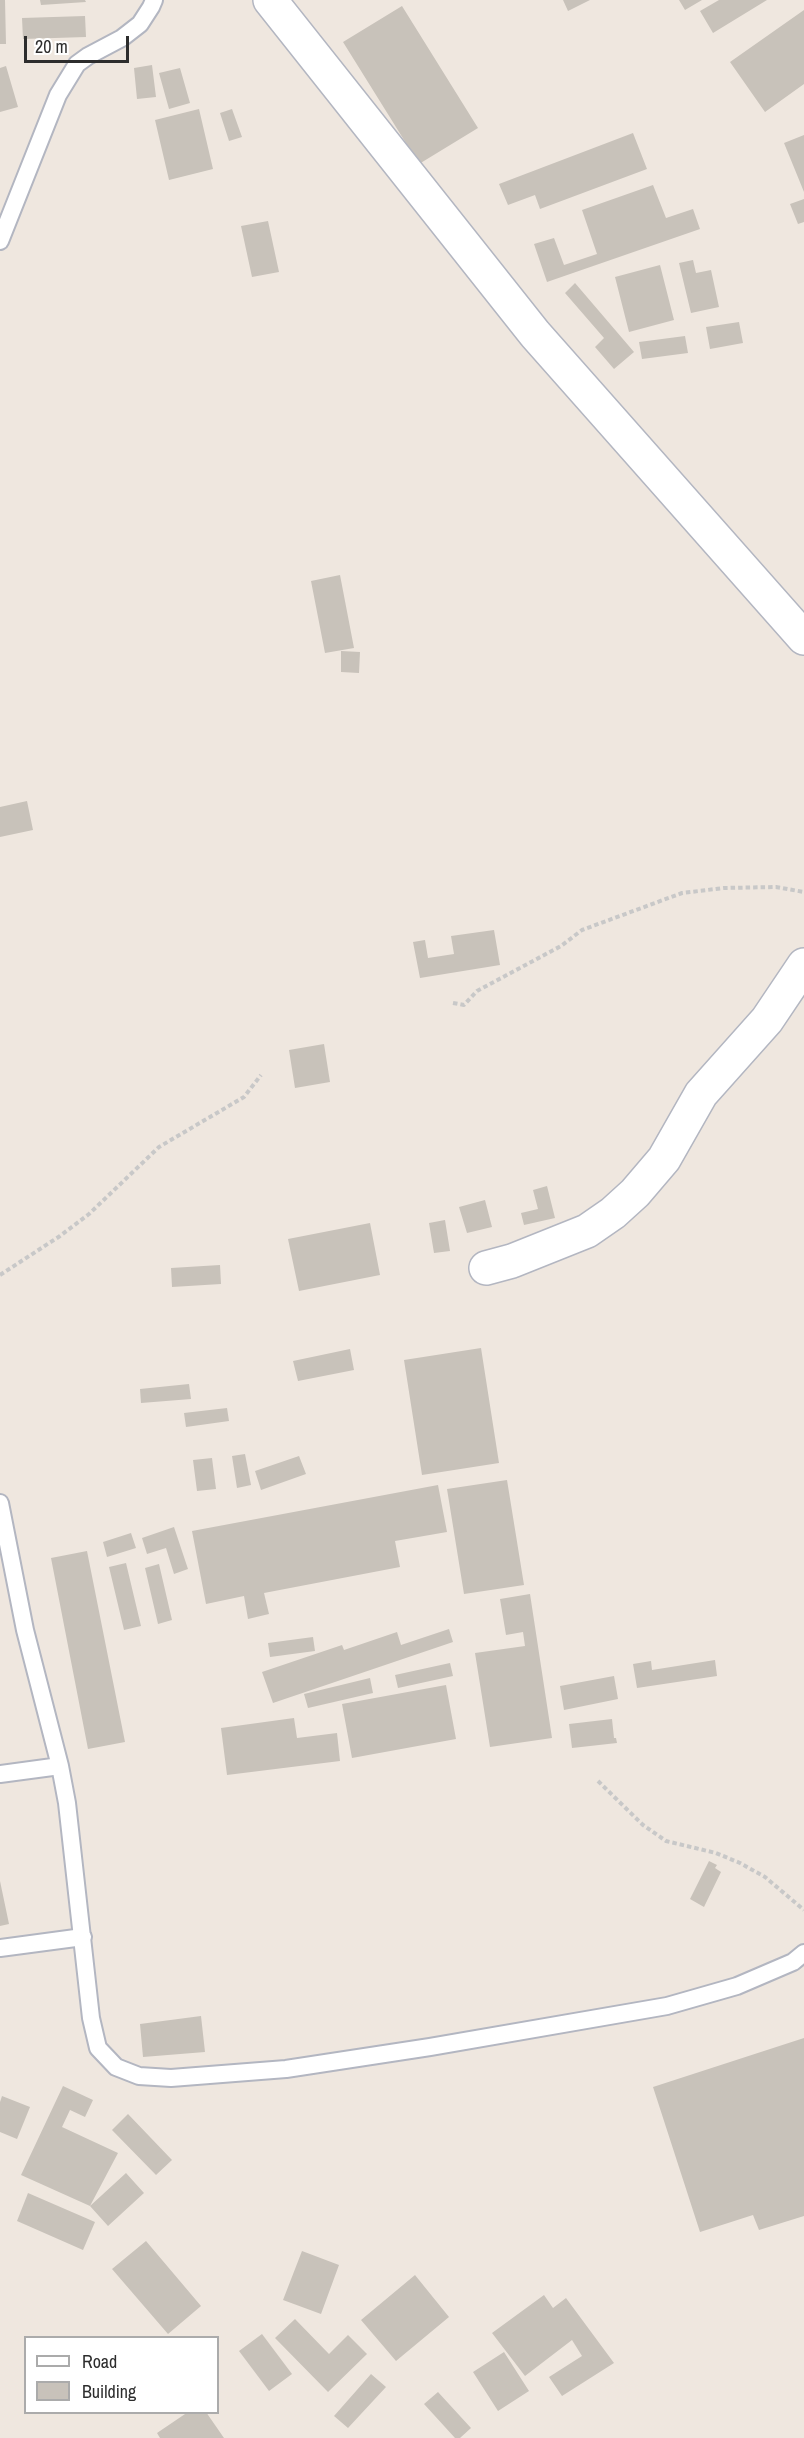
<!DOCTYPE html>
<style>
body{margin:0}
#map{position:relative;width:804px;height:2438px;overflow:hidden;background:#efe7df;font-family:"Archivo Narrow",sans-serif}
canvas{display:block}
.legend{position:absolute;left:24px;top:2336px;width:195px;height:78px;box-sizing:border-box;background:#fff;border:2px solid #ababab;margin:0;padding:8px 10px;list-style:none;font-size:18px;color:#2d2d2d}
.legend li{display:flex;align-items:center;gap:12px;height:30px}
.legend b{width:30px;border:2px solid #ababab}
.scale{position:absolute;left:24px;top:36px;width:105px;height:27px;box-sizing:border-box;border:3px solid #2d2d2d;border-top:0;padding-left:8px;font-size:18px;line-height:21px;white-space:nowrap;color:#2d2d2d;-webkit-text-stroke:4px #fff;paint-order:stroke}
</style>
<div id="map">
<canvas width="804" height="2438"></canvas>
<ul class="legend">
<li><b style="height:8px;background:#fff"></b>Road</li>
<li><b style="height:16px;background:#c8c2ba"></b>Building</li>
</ul>
<div class="scale">20 m</div>
</div>
<script>
const ctx = document.querySelector('canvas').getContext('2d');
ctx.lineJoin = 'round';
function paint(path, color) {
  ctx.fillStyle = color;
  ctx.fill(path, 'evenodd');
}
function poly(rows) {
  const path = new Path2D();
  for (const r of rows) {
    path.moveTo(r[0], r[1]);
    for (let i = 2; i < r.length; i += 2) path.lineTo(r[i], r[i + 1]);
  }
  return path;
}
function strokePath(path, color, width, dash) {
  ctx.strokeStyle = color;
  ctx.lineWidth = width;
  ctx.lineCap = dash ? 'butt' : 'round';
  ctx.setLineDash(dash || []);
  ctx.stroke(path);
}
paint(poly([
 [0,0,5,0,6,44,0,44],
 [40,0,85,0,86,2,41,5],
 [563,0,590,0,568,11],
 [679,0,702,0,685,10],
 [719,0,767,0,713,33,700,11],
 [402,6,478,128,419,164,343,42],
 [804,10,804,84,765,112,730,62],
 [85,16,86,37,23,39,22,18],
 [152,65,156,97,137,99,134,68],
 [6,66,18,107,0,112,0,68],
 [180,68,190,103,169,109,159,73],
 [199,109,213,169,169,180,155,120],
 [232,109,242,137,229,141,220,113],
 [633,133,647,169,540,209,535,195,508,205,499,184],
 [804,135,804,192,784,143],
 [653,185,666,218,693,209,700,229,547,282,534,244,554,238,564,265,597,254,582,210],
 [804,199,804,222,798,224,790,204],
 [268,221,279,272,252,277,241,226],
 [693,260,696,273,711,270,719,307,691,313,679,263],
 [660,265,674,320,629,332,615,277],
 [575,283,634,352,614,369,595,347,604,338,565,293],
 [739,322,743,343,710,349,706,327],
 [685,336,688,353,642,359,639,342],
 [340,575,354,648,325,653,311,581],
 [341,651,360,652,359,673,341,672],
 [27,801,33,830,0,837,0,807],
 [494,930,500,965,420,978,413,942,425,940,428,958,454,954,451,936],
 [324,1044,330,1082,295,1088,289,1050],
 [547,1186,555,1218,524,1225,521,1213,538,1209,533,1190],
 [485,1200,492,1227,467,1233,459,1207],
 [445,1220,450,1251,434,1253,429,1223],
 [370,1223,380,1275,299,1291,288,1239],
 [220,1265,221,1284,172,1287,171,1268],
 [481,1348,499,1463,422,1475,404,1360],
 [350,1349,354,1370,298,1381,293,1361],
 [189,1384,191,1399,141,1403,140,1389],
 [227,1408,229,1421,186,1427,184,1413],
 [245,1454,251,1485,237,1488,232,1456],
 [299,1456,306,1474,261,1490,255,1471],
 [212,1458,216,1489,197,1491,193,1460],
 [507,1480,524,1585,464,1594,447,1489],
 [438,1485,447,1532,395,1541,400,1567,264,1593,269,1614,248,1619,244,1596,206,1604,192,1531],
 [174,1527,188,1569,174,1574,166,1548,147,1554,142,1538],
 [131,1533,136,1548,107,1557,103,1542],
 [87,1551,125,1742,88,1749,51,1558],
 [126,1563,141,1626,124,1630,109,1567],
 [159,1564,172,1620,158,1624,145,1568],
 [530,1594,552,1738,490,1747,475,1653,525,1646,523,1632,506,1635,500,1599],
 [449,1629,453,1642,273,1703,262,1672,342,1645,344,1650,397,1632,401,1645],
 [313,1637,315,1651,270,1657,268,1643],
 [715,1660,717,1676,637,1688,633,1664,651,1661,652,1670],
 [450,1663,453,1676,398,1688,395,1675],
 [614,1676,618,1699,564,1710,560,1686],
 [370,1678,373,1693,308,1708,304,1694],
 [446,1685,456,1739,352,1758,342,1704],
 [294,1718,297,1738,337,1733,340,1761,227,1775,221,1728],
 [612,1719,614,1738,616,1738,617,1743,572,1748,569,1724],
 [709,1861,717,1865,715,1868,721,1872,704,1907,690,1899],
 [0,1881,9,1924,0,1926],
 [201,2016,205,2052,143,2057,140,2024],
 [804,2038,804,2216,759,2230,753,2215,700,2232,653,2087],
 [63,2086,93,2100,85,2117,70,2110,62,2127,118,2153,90,2206,126,2173,144,2193,108,2226,90,2206,21,2175],
 [2,2096,30,2107,17,2139,0,2132,0,2102],
 [128,2114,172,2160,156,2175,112,2130],
 [28,2193,95,2222,83,2250,17,2221],
 [146,2241,201,2306,168,2334,112,2269],
 [302,2251,339,2265,321,2314,283,2300],
 [415,2275,449,2317,396,2361,361,2320],
 [544,2295,553,2308,566,2298,614,2363,562,2396,549,2377,582,2356,572,2340,525,2376,492,2333],
 [295,2319,329,2354,348,2335,367,2354,328,2392,275,2338],
 [262,2334,292,2374,269,2391,239,2351],
 [504,2352,529,2391,498,2411,473,2372],
 [371,2374,386,2387,348,2428,334,2416],
 [438,2392,471,2428,460,2438,455,2438,424,2404],
 [188,2412,206,2412,224,2438,160,2438,157,2433]
]), '#c8c2ba');
const lane = poly([
 [0,241,58,95,77,64,88,56,122,38,140,24,151,7,154,0],
 [0,1503,25,1630,60,1766,67,1803,91,2018,98,2048,116,2067,139,2076,171,2078,286,2069,430,2047,667,2006,737,1986,793,1962,804,1953],
 [0,1774,60,1766],
 [0,1948,83,1937]
]);
const street = poly([
 [486,1268,512,1261,587,1231,613,1213,635,1193,664,1159,701,1094,767,1020,804,965]
]);
const secondary = poly([
 [270,0,535,334,804,638]
]);
strokePath(lane, '#b3b6c1', 20);
strokePath(street, '#b3b6c1', 36);
strokePath(secondary, '#b3b6c1', 36);
strokePath(poly([
 [453,1003,464,1005,477,991,561,946,582,930,682,893,724,888,776,887,804,892],
 [0,1275,60,1236,89,1214,159,1147,244,1097,261,1075],
 [598,1781,643,1825,666,1841,716,1853,740,1863,765,1877,804,1910]
]), '#c8c8c8', 4, [4.5, 3]);
strokePath(lane, '#fff', 16);
strokePath(street, '#fff', 33);
strokePath(secondary, '#fff', 33);
</script>
